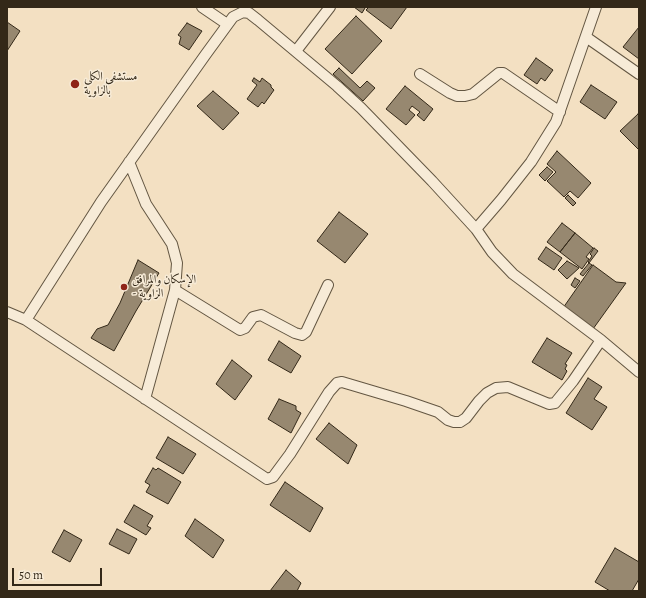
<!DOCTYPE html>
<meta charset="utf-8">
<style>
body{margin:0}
#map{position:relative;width:646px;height:598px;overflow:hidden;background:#f3e0c2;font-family:Alegreya,serif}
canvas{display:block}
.frame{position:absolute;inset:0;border:8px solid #332818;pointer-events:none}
.scale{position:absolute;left:12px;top:568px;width:90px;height:18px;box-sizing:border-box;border:2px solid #332818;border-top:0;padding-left:5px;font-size:12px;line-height:14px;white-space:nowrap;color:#332818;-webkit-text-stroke:3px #f7ebd7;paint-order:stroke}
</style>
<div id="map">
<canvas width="646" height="598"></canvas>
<div class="frame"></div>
<div class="scale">50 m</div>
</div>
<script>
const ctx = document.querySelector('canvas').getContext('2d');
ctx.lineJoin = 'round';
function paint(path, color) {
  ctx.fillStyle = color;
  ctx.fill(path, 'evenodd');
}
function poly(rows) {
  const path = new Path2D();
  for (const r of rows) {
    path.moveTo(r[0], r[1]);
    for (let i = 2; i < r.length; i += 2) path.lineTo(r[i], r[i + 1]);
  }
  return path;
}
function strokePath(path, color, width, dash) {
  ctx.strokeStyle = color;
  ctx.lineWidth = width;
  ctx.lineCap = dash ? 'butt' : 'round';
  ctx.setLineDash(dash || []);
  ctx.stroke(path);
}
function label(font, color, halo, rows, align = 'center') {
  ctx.font = font + ' Alegreya,Amiri,serif';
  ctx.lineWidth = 3;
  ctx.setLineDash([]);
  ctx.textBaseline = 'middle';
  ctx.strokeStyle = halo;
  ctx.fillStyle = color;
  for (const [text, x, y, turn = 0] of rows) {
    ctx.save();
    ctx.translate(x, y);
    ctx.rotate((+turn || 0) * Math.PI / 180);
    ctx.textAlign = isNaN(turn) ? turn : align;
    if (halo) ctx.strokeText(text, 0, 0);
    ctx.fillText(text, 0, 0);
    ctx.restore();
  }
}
const building = poly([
 [354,7,364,7,365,8,362,13,354,7],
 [369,7,407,7,391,29,366,10,369,7],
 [356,16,382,41,352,74,325,49,356,16],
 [7,22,20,31,7,51,7,22],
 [187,23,202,31,189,50,179,44,181,37,178,35,187,23],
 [639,27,639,59,623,47,639,27],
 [536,58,553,70,545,81,541,78,537,84,524,75,536,58],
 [339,68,360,88,367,81,375,88,363,101,333,74,339,68],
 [254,78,260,82,262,78,271,85,271,87,274,90,264,104,262,102,258,107,247,99,257,85,252,81,254,78],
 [591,85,617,102,605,119,580,102,591,85],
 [405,86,433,109,424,121,417,115,420,112,412,106,409,110,415,115,406,125,386,109,405,86],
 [213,91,239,113,223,130,197,106,213,91],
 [638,114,639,115,639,150,620,131,638,114],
 [557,151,591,183,578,198,570,191,564,197,547,181,556,172,547,164,557,151],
 [547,167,553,172,545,181,539,175,547,167],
 [568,195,576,203,573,206,565,198,568,195],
 [339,212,368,234,345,263,317,241,339,212],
 [562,223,575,233,560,252,547,242,562,223],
 [575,233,593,248,586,257,589,259,582,269,560,252,575,233],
 [546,247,562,258,554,270,538,259,546,247],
 [594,248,598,251,589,263,588,262,592,256,590,254,594,248],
 [138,260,159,273,136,311,114,351,91,338,97,329,108,325,120,303,138,260],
 [567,261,579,268,567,279,558,270,567,261],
 [589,263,592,265,583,276,580,274,589,263],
 [593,265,616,282,626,283,593,329,563,308,593,265],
 [575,278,580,281,575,288,571,285,575,278],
 [547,338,572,353,565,364,567,365,565,369,567,371,562,380,532,362,547,338],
 [279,341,301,356,291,373,268,360,279,341],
 [232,360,252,376,235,400,216,384,232,360],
 [588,378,602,387,594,399,607,407,592,430,566,413,588,378],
 [279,399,296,406,296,410,301,413,291,433,268,419,279,399],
 [329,423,357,445,348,464,316,439,329,423],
 [168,437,196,454,183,474,156,458,168,437],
 [153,468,156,470,158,468,181,482,168,504,146,492,150,485,145,482,153,468],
 [285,482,323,508,310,532,270,505,285,482],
 [134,505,153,516,147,526,151,528,146,535,124,522,134,505],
 [195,519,224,540,213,558,185,536,195,519],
 [117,529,137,539,129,554,109,544,117,529],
 [64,530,82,540,70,562,52,552,64,530],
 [615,548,639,562,639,579,632,591,610,591,595,582,615,548],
 [286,570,301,583,297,591,270,591,286,570]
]);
paint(building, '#978870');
strokePath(building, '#332818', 1);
const minor = poly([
 [202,7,227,24],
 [586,37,639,74],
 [296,51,330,7],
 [420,74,450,93,457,96,465,96,473,94,499,73,503,73,560,112],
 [129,162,146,204,172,244,177,263,175,290,145,399],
 [476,229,501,200,531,162,556,122,596,7],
 [175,290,240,330,245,328,253,317,261,315,295,333,302,335,306,332,328,285],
 [7,312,26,320,267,479,273,477,290,454,329,392,337,383,342,382,406,401,438,412,448,420,454,422,460,422,466,418,479,401,487,393,496,388,508,387,549,404,555,403,573,381,601,340],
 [26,320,101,202,206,54,233,17,243,12,249,13,258,20,337,86,361,108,432,181,476,229,492,252,513,274,601,340,639,372]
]);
strokePath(minor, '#635642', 12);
strokePath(minor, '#f7ebd7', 10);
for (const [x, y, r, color] of [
 [75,84,5,"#8f2418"],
 [124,287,4,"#8f2418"]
]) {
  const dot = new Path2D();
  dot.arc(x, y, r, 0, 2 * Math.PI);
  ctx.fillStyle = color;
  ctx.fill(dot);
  strokePath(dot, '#f7ebd7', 1.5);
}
label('12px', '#332818', '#f7ebd7', [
 ["مستشفى الكلى",84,77],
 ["بالزاوية",84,91],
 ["الإسكان والمرافق",132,280],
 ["- الزاوية",132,294]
], 'left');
</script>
